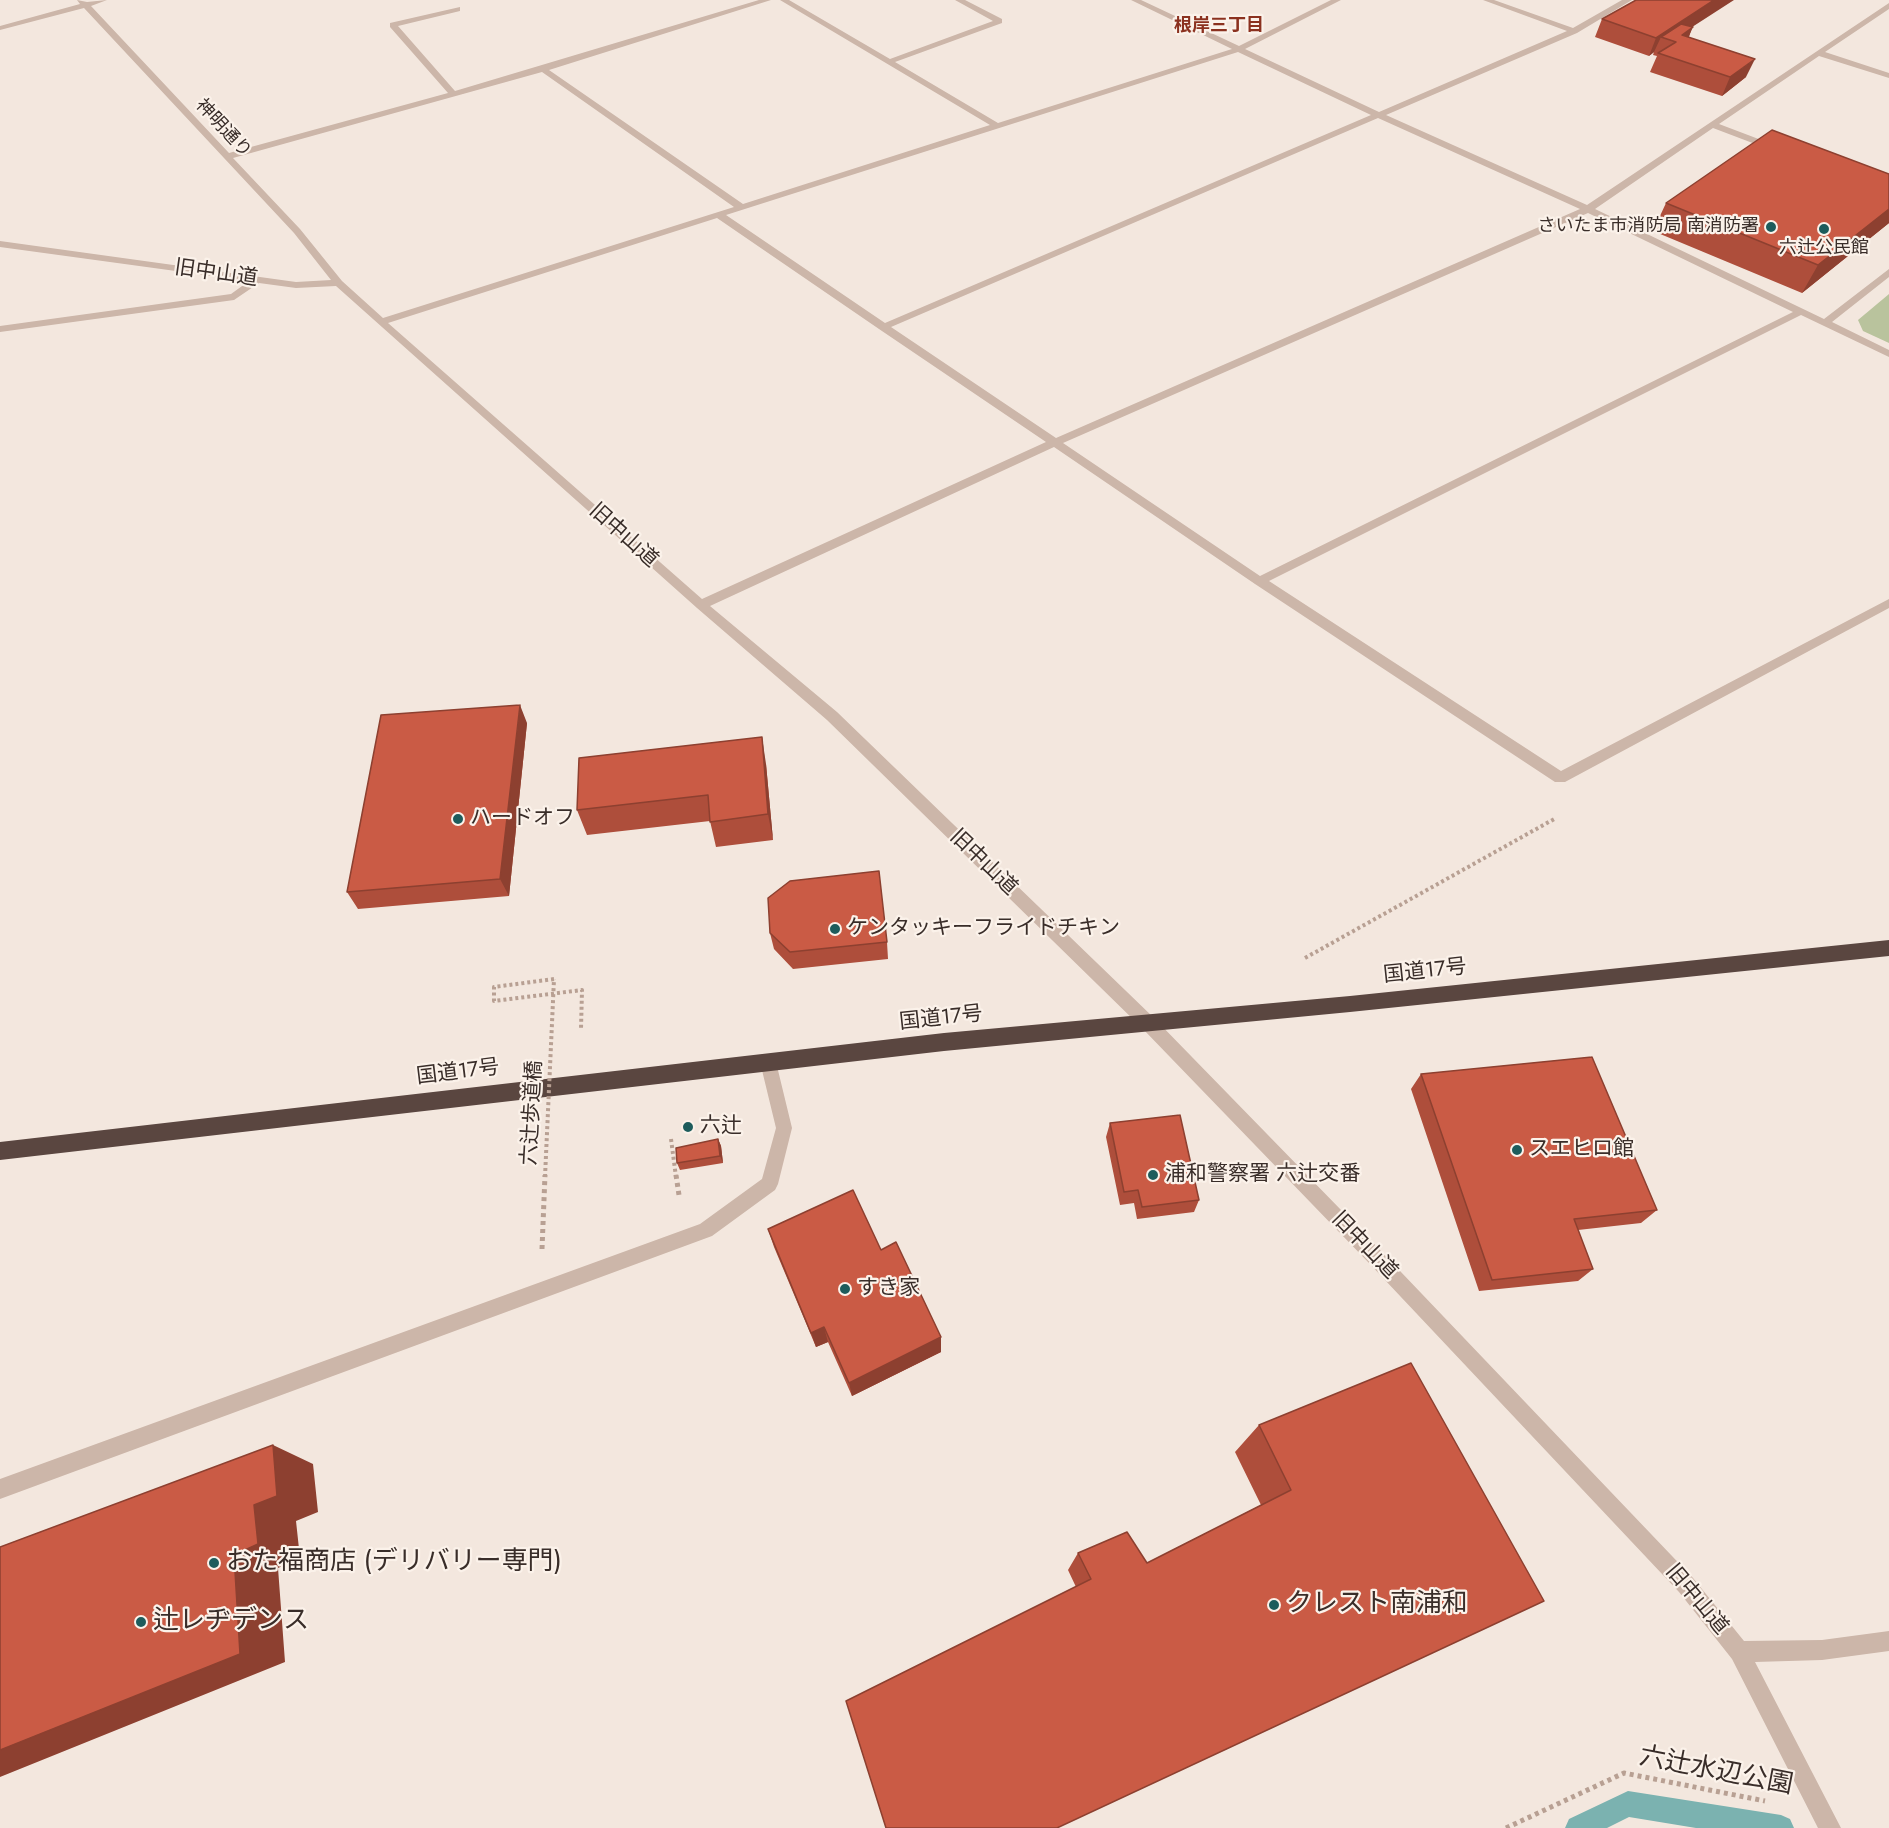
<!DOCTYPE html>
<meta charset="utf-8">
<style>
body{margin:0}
canvas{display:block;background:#f3e7de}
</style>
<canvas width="1889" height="1828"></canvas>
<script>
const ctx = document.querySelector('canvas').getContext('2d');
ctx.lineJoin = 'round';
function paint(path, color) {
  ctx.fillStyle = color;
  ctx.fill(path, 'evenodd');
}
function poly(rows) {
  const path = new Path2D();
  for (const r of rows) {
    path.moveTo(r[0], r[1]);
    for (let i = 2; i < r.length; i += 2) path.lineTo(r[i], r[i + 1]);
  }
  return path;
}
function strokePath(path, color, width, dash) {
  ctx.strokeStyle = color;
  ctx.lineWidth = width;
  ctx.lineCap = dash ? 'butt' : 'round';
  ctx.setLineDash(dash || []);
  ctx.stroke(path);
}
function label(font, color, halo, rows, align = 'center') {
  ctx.font = font + ' Jost,"Noto Sans JP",sans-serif';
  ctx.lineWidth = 4.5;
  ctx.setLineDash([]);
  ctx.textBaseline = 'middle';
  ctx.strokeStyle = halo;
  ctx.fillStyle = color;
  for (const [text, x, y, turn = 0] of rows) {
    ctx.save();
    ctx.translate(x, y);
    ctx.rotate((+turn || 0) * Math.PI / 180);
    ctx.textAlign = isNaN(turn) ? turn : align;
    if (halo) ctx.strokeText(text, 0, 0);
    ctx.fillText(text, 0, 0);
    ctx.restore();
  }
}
paint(poly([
 [1889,294,1889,343,1863,331,1858,320]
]), '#b9c39d');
paint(poly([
 [1628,1791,1781,1815,1790,1819,1794,1828,1696,1828,1629,1817,1607,1828,1565,1828,1569,1819,1628,1791]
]), '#7bb2b0');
strokePath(poly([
 [1305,958,1556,818],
 [554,979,494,987,494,1001,582,990,581,1029],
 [671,1139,676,1177]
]), '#b8a093', 4, [3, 3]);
strokePath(poly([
 [676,1175,679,1195],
 [1506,1828,1624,1773,1765,1801]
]), '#b8a093', 5, [4, 4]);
paint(poly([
 [77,0,87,2,107,0,91,6,229,153,448,93,390,27,390,23,460,7,460,11,398,26,455,91,759,0,771,0,549,70,743,204,990,125,780,0,789,0,890,59,993,21,955,0,965,0,1002,19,1002,23,895,62,998,123,1232,49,1131,0,1141,0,1239,46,1331,0,1341,0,1245,49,1379,112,1567,31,1483,0,1494,0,1573,28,1622,0,1632,0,1577,33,1386,115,1587,205,1889,3,1889,9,1825,52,1889,73,1889,78,1819,56,1719,124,1777,146,1777,150,1771,150,1713,128,1595,209,1824,319,1889,269,1889,277,1832,322,1889,350,1889,357,1801,315,1269,581,1561,771,1889,599,1889,608,1565,782,1555,782,1255,584,1054,447,710,606,837,712,1154,1018,1380,1250,1693,1578,1744,1641,1822,1640,1889,1631,1889,1651,1822,1660,1755,1662,1841,1828,1818,1828,1732,1659,1679,1592,1368,1262,1142,1028,827,720,697,608,336,286,296,288,259,283,234,300,0,332,0,326,231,294,249,281,0,247,0,241,296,282,331,280,294,233,84,8,0,30,0,26,80,4,77,0],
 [1238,52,1371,115,885,323,726,215,1238,52],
 [542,72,734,207,383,318,342,281,300,229,233,158,542,72],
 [1378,118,1580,209,1056,438,891,327,1378,118],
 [1588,213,1793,312,1260,576,1063,443,1588,213],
 [717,218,879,329,1046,442,702,599,388,323,717,218],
 [768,1055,774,1057,776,1062,792,1128,778,1184,775,1190,712,1236,0,1499,0,1479,700,1224,762,1179,776,1128,760,1062,762,1057,768,1055]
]), '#ccb6a9');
paint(poly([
 [1889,940,1889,956,1350,1012,944,1051,0,1160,0,1142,944,1033,1350,996,1889,940]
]), '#5a4640');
strokePath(poly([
 [545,1177,554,979]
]), '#b8a093', 4, [3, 3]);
strokePath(poly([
 [542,1249,545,1175]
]), '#b8a093', 5, [4, 4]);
paint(poly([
 [1602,19,1692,27,1689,37,1746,77,1722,96,1650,72,1657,56,1653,55,1654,52,1649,56,1595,37],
 [1889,174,1889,223,1802,293,1653,231,1666,203],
 [527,723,509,896,358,909,347,892],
 [766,764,773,840,716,847,710,821,587,835,577,810],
 [770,933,887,942,888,959,793,969,774,949],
 [1421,1074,1657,1210,1641,1223,1578,1230,1593,1269,1578,1281,1479,1291,1411,1089],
 [1110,1123,1199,1200,1194,1212,1137,1219,1134,1203,1120,1205,1106,1137],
 [718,1139,721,1146,723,1163,680,1170,677,1163],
 [768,1229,881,1250,941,1337,941,1352,852,1396,828,1342,816,1347,774,1247],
 [1259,1425,1544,1601,1076,1587,1068,1570,1078,1553,1147,1563,1261,1505,1235,1452]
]), '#ae4e3b');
paint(poly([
 [1714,0,1734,0,1672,40,1661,37,1654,52,1649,56,1656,38],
 [1693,27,1685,45,1682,35],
 [1755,59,1746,77,1722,96,1730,77],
 [1889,209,1889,223,1802,293,1818,265],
 [520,705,527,723,509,896,500,879],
 [762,737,766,764,773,840,768,814],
 [718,1139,721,1146,723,1163,720,1156],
 [824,1327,828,1342,816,1347,811,1333],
 [941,1337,941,1352,852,1396,849,1383],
 [273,1445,313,1464,318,1512,296,1521,300,1558,278,1568,285,1662,0,1777,0,1750,234,1555,254,1505]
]), '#8d4030');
const building = poly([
 [1636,0,1714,0,1656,38,1602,19,1636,0],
 [1681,24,1693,27,1682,35,1755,59,1730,77,1658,53,1676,42,1661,37,1681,24],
 [1772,130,1889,174,1889,209,1818,265,1666,203,1772,130],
 [520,705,500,879,347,892,381,715,520,705],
 [762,737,768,814,710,822,708,795,577,810,579,758,762,737],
 [879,871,887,942,790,952,770,933,768,898,790,881,879,871],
 [1592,1057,1657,1210,1574,1219,1593,1269,1492,1280,1421,1074,1592,1057],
 [1180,1115,1199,1200,1142,1207,1138,1190,1124,1192,1110,1123,1180,1115],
 [718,1139,720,1156,677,1163,676,1148,718,1139],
 [853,1190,881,1250,896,1242,941,1337,849,1383,824,1327,811,1333,768,1229,853,1190],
 [1411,1363,1544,1601,1057,1828,886,1828,846,1701,1091,1579,1078,1553,1127,1532,1147,1563,1291,1490,1259,1425,1411,1363],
 [273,1445,277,1496,254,1505,258,1544,234,1555,240,1654,0,1750,0,1547,273,1445]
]);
paint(building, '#ca5b45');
strokePath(building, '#8d4030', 1.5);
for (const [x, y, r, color] of [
 [1771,227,6,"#1d5c5c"],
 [1824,229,6,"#1d5c5c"],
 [458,819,6,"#1d5c5c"],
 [835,929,6,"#1d5c5c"],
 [688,1127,6,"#1d5c5c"],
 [1517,1150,6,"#1d5c5c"],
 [1153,1175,6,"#1d5c5c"],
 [845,1289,6,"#1d5c5c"],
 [214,1563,6,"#1d5c5c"],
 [1274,1605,6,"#1d5c5c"],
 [141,1622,6,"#1d5c5c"]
]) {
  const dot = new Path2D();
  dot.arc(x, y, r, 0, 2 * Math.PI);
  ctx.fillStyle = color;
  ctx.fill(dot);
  strokePath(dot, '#fbf2ea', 2);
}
label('bold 18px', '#8b311f', '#fbf2ea', [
 ["根岸三丁目",1219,27]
]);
label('18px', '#392d29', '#fbf2ea', [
 ["神明通り",223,129,47]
]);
label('18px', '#392d29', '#fbf2ea', [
 ["さいたま市消防局 南消防署",1759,227],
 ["六辻公民館",1824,249,"center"]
], 'right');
label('21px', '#392d29', '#fbf2ea', [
 ["旧中山道",216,274,8],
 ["旧中山道",623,536,42],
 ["旧中山道",983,863,44],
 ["国道17号",1425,972,-6],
 ["国道17号",941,1019,-6],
 ["国道17号",458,1073,-7],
 ["六辻歩道橋",533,1113,-87],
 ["旧中山道",1364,1246,46],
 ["旧中山道",1696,1600,50]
]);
label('21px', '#392d29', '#fbf2ea', [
 ["ハードオフ",470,819],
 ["ケンタッキーフライドチキン",847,929],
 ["六辻",700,1127],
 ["スエヒロ館",1529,1150],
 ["浦和警察署 六辻交番",1165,1175],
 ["すき家",857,1289]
], 'left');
label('26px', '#392d29', '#fbf2ea', [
 ["おた福商店 (デリバリー専門)",226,1563],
 ["クレスト南浦和",1286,1605],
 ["辻レヂデンス",153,1622]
], 'left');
label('26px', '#392d29', '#fbf2ea', [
 ["六辻水辺公園",1716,1772,11]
]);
</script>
